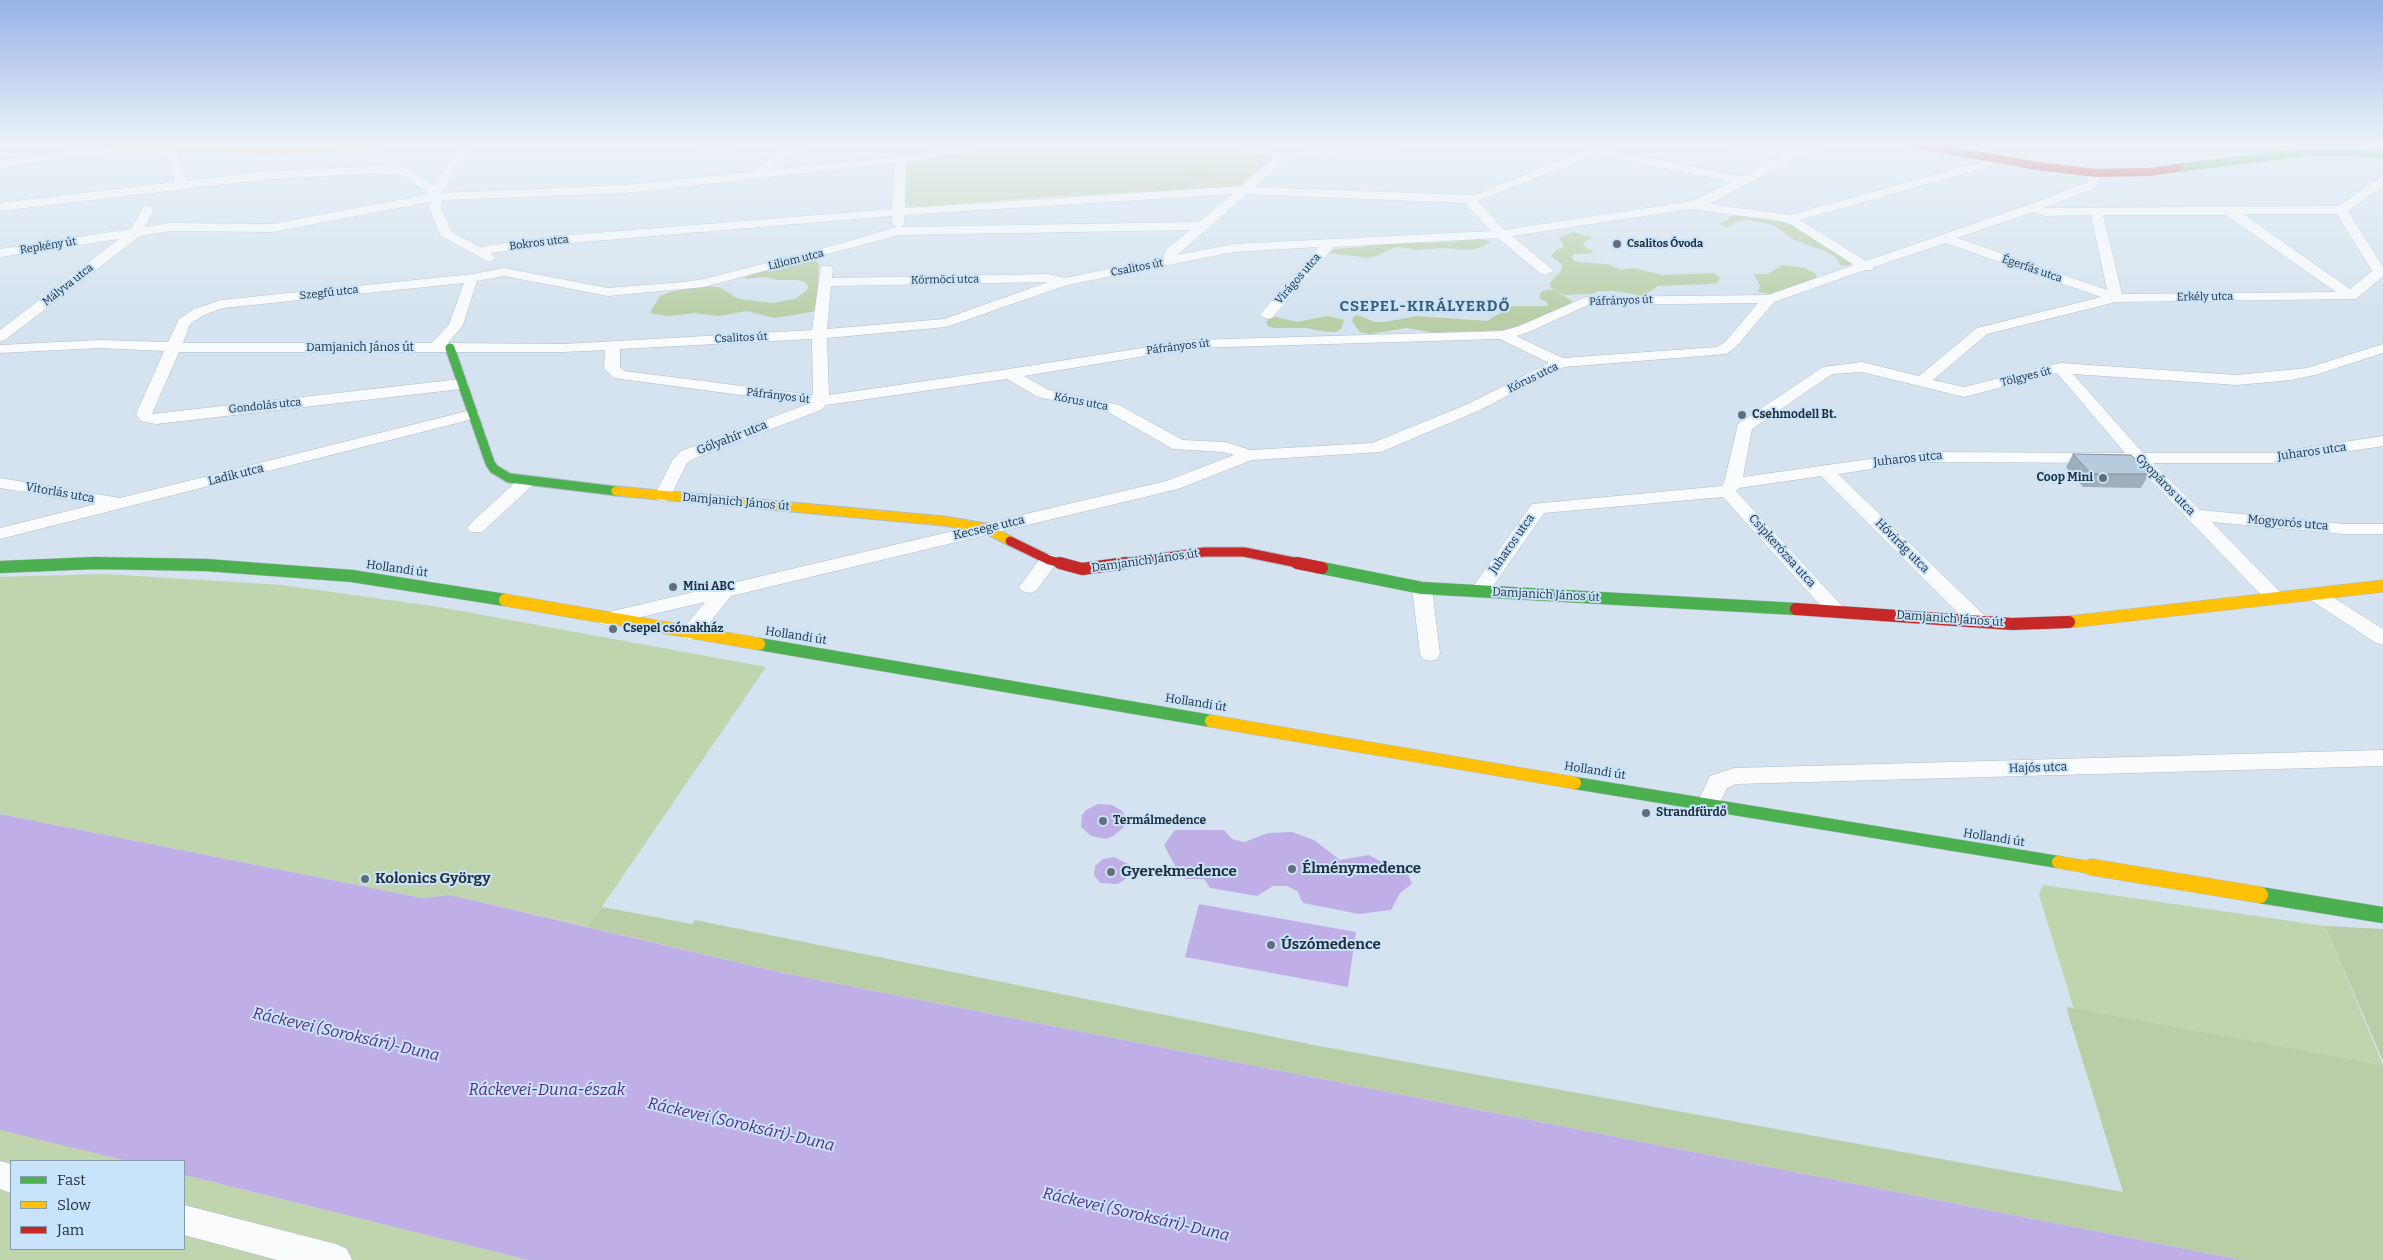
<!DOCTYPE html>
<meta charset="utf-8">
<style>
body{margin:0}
#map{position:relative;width:2383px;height:1260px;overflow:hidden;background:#d4e3ef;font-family:Bitter,serif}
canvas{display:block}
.legend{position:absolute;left:10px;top:1160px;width:175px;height:90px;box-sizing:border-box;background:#c8e4fb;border:1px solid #869caf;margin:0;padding:6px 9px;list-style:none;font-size:15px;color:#24313c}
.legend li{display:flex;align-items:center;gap:10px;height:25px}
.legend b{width:25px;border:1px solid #869caf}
</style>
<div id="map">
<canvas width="2383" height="1260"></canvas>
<ul class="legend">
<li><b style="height:6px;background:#4caf50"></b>Fast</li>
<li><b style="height:6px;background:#ffc107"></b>Slow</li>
<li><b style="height:6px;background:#c62828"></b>Jam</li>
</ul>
</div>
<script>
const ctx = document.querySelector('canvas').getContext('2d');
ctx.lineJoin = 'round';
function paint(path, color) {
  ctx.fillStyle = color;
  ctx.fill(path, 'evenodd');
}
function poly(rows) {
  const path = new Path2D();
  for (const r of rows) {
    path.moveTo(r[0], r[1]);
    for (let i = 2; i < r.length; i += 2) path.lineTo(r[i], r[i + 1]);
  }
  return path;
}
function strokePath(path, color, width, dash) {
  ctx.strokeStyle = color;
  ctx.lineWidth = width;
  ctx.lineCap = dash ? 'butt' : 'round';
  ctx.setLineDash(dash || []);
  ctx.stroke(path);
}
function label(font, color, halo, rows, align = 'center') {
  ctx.font = font + ' Bitter,serif';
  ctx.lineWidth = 4;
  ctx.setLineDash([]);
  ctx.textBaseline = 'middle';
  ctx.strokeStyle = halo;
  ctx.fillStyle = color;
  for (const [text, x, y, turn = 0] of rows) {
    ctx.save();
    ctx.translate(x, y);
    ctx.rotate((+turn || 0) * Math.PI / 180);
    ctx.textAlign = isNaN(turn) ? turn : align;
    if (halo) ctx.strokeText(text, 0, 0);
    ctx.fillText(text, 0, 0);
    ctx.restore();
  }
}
paint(poly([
 [999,144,1222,144,1268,155,1272,158,1241,185,1231,188,1041,197,923,207,902,204,905,165,920,159],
 [105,574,282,585,439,607,766,667,588,927,450,895,422,898,0,814,0,577],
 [2043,885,2325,926,2383,1065,2074,1009,2039,895],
 [0,1130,127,1161,11,1161,11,1249,184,1249,184,1175,528,1260,0,1260]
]), '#c0d4ae');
paint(poly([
 [1214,161,1219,163,1220,166,1220,168,1208,172,1211,177,1209,179,1203,180,1172,173,1182,171,1175,169,1178,165,1199,165],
 [1163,178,1181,180,1195,188,1121,191,1128,186],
 [1735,214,1767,218,1800,227,1851,263,1849,266,1840,265,1838,259,1827,252,1792,239,1776,226,1767,223,1746,220,1737,221,1727,228,1720,224],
 [1573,232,1591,237,1592,238,1585,241,1583,245,1594,253,1574,254,1572,259,1577,262,1607,264,1621,270,1633,268,1662,275,1714,273,1720,278,1717,283,1707,284,1658,286,1643,296,1615,291,1599,291,1591,294,1564,295,1551,288,1550,283,1561,271,1563,265,1551,256,1556,250,1564,247,1559,238],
 [1481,239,1491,242,1479,248,1465,250,1443,248,1417,250,1399,247,1392,248,1379,255,1369,258,1328,253,1334,249,1364,247,1377,244,1404,241,1415,243,1455,242],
 [810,260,816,261,819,264,817,310,812,312,774,318,747,311,718,316,695,313,668,316,650,313,659,297,670,292,703,286,719,287,739,299,772,303,795,299,807,290,808,286,805,282,798,280,777,280,765,277,746,279,744,277,750,274],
 [1782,265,1805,268,1816,274,1817,278,1772,294,1758,292,1760,286,1754,274,1768,274],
 [1547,290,1554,290,1572,301,1572,304,1540,320,1508,330,1437,333,1406,328,1370,334,1360,332,1352,321,1353,317,1357,315,1375,322,1384,322,1417,316,1487,321,1512,306,1547,306,1548,303,1539,298,1541,292],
 [1328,316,1344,320,1341,329,1335,332,1322,331,1306,328,1274,328,1268,326,1266,322,1269,318,1276,317,1297,322],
 [602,907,692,924,695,920,1319,1046,2123,1192,2066,1007,2383,1065,2383,1260,2242,1260,783,973,588,927],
 [2325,926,2383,929,2383,1061]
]), '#b9cea6');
paint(poly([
 [1098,804,1112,805,1122,811,1125,816,1124,827,1113,836,1106,839,1091,836,1081,827,1082,815,1086,810],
 [0,814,422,898,450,895,783,973,2242,1260,528,1260,184,1175,184,1161,127,1161,0,1130],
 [1175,830,1224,830,1232,839,1244,842,1268,833,1292,832,1314,840,1340,860,1369,855,1389,866,1405,867,1412,884,1400,893,1391,910,1359,914,1303,903,1297,891,1287,886,1273,886,1257,896,1210,888,1204,879,1185,879,1174,864,1164,845],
 [1114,857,1128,864,1129,869,1127,878,1118,884,1100,883,1094,875,1095,866,1103,859],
 [1199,904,1356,932,1348,987,1185,957]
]), '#c0afe7');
const street = poly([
 [119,144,140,144,138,146,91,156,73,156,0,168,0,160,73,150,91,150,119,144],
 [163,144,174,144,187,181,260,172,396,165,409,169,433,186,461,144,471,144,442,193,625,185,752,172,784,147,792,144,807,144,792,151,769,170,900,156,972,144,995,144,990,147,906,162,905,208,1241,186,1274,157,1231,146,1230,144,1247,144,1283,153,1363,144,1396,144,1390,147,1286,159,1255,187,1469,195,1478,194,1600,144,1615,144,1607,149,1742,177,1782,156,1734,147,1729,144,1750,144,1792,151,1806,144,1819,144,1818,146,1709,204,1790,215,1984,161,1972,144,1983,144,1993,155,1996,162,1991,166,1800,220,1866,261,2028,205,2086,183,2092,170,2096,169,2102,173,2095,188,2044,208,2338,206,2383,176,2383,186,2348,211,2383,267,2383,276,2356,299,2116,302,1987,334,1933,380,1964,387,2060,363,2237,375,2307,368,2383,344,2383,353,2315,375,2291,380,2237,385,2073,374,2143,453,2272,453,2383,436,2383,446,2272,463,2153,463,2200,510,2345,524,2383,524,2383,534,2345,534,2212,522,2281,593,2284,597,2281,601,2274,603,2267,601,2134,463,1919,462,1838,474,1986,617,1989,622,1986,627,1979,628,1972,627,1821,476,1739,488,1736,491,1843,607,1846,611,1843,615,1836,617,1829,615,1723,497,1544,513,1487,595,1480,597,1473,595,1470,591,1532,504,1722,486,1724,483,1738,424,1823,367,1862,362,1919,376,1977,328,2101,297,1945,243,1874,267,1872,270,1865,270,1774,302,1736,347,1726,354,1564,367,1480,410,1381,452,1252,460,1178,489,731,596,697,638,690,640,683,638,680,633,705,602,607,625,600,624,597,619,600,614,1166,481,1234,455,1223,452,1173,449,1108,412,1038,397,1007,379,826,405,821,410,693,459,687,463,669,500,663,501,657,500,654,496,672,461,681,451,808,404,614,378,604,368,605,350,564,352,179,352,152,414,461,379,469,384,461,389,156,424,141,421,136,414,164,351,99,348,0,353,0,345,99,340,168,342,179,319,194,309,221,300,473,274,504,268,608,288,684,282,704,279,821,249,897,227,892,224,892,216,558,244,490,253,496,258,489,262,441,236,429,208,429,202,272,232,170,231,140,236,5,340,0,341,0,330,119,239,0,257,0,249,131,229,144,206,148,205,154,209,145,227,170,223,272,224,430,194,401,175,372,173,260,180,0,211,0,203,175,182,163,144],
 [1596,154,1732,182,1692,201,1504,230,1478,201,1596,154],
 [894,163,892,209,558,236,479,247,451,231,441,208,442,200,625,193,894,163],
 [1232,194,1199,222,901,227,904,224,905,215,1232,194],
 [1247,194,1465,203,1491,231,1234,244,1177,255,1247,194],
 [1691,209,1787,222,1854,265,1768,295,1586,297,1519,326,1502,331,1193,340,1009,369,829,395,827,338,946,327,1067,285,1234,252,1319,247,1262,312,1260,315,1267,319,1272,318,1334,247,1498,238,1541,274,1546,275,1553,271,1551,268,1512,236,1691,209],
 [2033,212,2045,216,2091,215,2107,290,1957,238,2033,212],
 [2243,214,2337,214,2372,271,2350,289,2243,214],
 [2103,215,2226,215,2336,292,2122,294,2103,215],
 [1190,230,1166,250,1163,258,1064,278,1049,274,832,278,833,269,831,266,821,266,812,330,564,344,448,343,463,325,477,281,504,276,608,296,704,287,899,235,1190,230],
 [1048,282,944,319,827,329,831,286,1048,282],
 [464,283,449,324,432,343,183,343,190,324,204,315,223,308,464,283],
 [1758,303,1726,341,1717,347,1563,358,1516,336,1529,332,1588,305,1758,303],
 [812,339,813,395,624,371,620,367,620,349,812,339],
 [1500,339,1549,363,1468,404,1372,443,1251,450,1225,442,1183,440,1119,405,1049,390,1024,376,1193,348,1500,339],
 [1862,372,1964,397,2057,373,2125,453,1919,452,1743,477,1752,429,1832,374,1862,372],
 [471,410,477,412,479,415,477,418,0,539,0,528,96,504,0,488,0,478,120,498,471,410],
 [527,476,533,477,536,481,533,485,482,532,470,532,467,528,470,524,521,477,527,476],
 [1049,554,1056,556,1058,560,1056,564,1036,591,1029,593,1022,591,1019,587,1022,583,1042,556,1049,554],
 [1422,582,1429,584,1432,588,1440,654,1437,659,1430,661,1423,659,1420,654,1412,588,1415,584,1422,582],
 [2316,589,2323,591,2383,629,2383,645,2376,643,2309,599,2306,595,2309,591,2316,589],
 [2383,750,2383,766,1736,784,1727,788,1716,811,1708,814,1700,811,1696,805,1710,776,1734,768,2383,750],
 [0,1161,11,1164,11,1193,0,1189,0,1161],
 [184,1205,336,1244,347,1249,352,1260,277,1260,184,1235,184,1205]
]);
const fastFar3 = poly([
 [2178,168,2308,152,2351,152,2383,155]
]);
const fastFar2 = poly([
 [450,348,490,463,494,469,509,478,616,491],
 [67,564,160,564]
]);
const fastFar1 = poly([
 [0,567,95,563,206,565,352,576,505,600],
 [1322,568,1422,588,1796,609],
 [759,644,1211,721],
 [1575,783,2058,862]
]);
const fast = poly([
 [2260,895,2383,915]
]);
const slowFar3 = poly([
 [100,144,279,150,381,144]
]);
const slowFar2 = poly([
 [616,491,944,521,985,528,1010,541]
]);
const slowFar1 = poly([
 [505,600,759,644],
 [2069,622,2383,586],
 [1211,721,1575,783],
 [2058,862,2098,869]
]);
const slow = poly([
 [2091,867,2260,895]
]);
const jamFar2 = poly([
 [1914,144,2038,166,2096,173,2148,172,2178,168]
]);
const jamFar1 = poly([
 [1010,541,1049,560,1064,564],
 [1117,564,1204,552,1244,552,1303,564]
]);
const jam = poly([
 [1060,563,1082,569,1126,563],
 [1297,563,1322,568],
 [1796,609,2012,624,2069,622]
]);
strokePath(street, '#b0bcc7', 1);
strokePath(fastFar3, '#b0bcc7', 8);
strokePath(fastFar2, '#b0bcc7', 11);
strokePath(fastFar1, '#b0bcc7', 13);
strokePath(fast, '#b0bcc7', 17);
strokePath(slowFar3, '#b0bcc7', 8);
strokePath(slowFar2, '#b0bcc7', 11);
strokePath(slowFar1, '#b0bcc7', 13);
strokePath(slow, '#b0bcc7', 17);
strokePath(jamFar2, '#b0bcc7', 8);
strokePath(jamFar1, '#b0bcc7', 11);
strokePath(jam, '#b0bcc7', 13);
paint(street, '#f9fbfd');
strokePath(fastFar3, '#4caf50', 8);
strokePath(fastFar2, '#4caf50', 9);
strokePath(fastFar1, '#4caf50', 12);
strokePath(fast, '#4caf50', 16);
strokePath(slowFar3, '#ffc107', 8);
strokePath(slowFar2, '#ffc107', 9);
strokePath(slowFar1, '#ffc107', 12);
strokePath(slow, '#ffc107', 16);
strokePath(jamFar2, '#c62828', 8);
strokePath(jamFar1, '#c62828', 9);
strokePath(jam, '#c62828', 12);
paint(poly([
 [2073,454,2149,474,2141,488,2083,487,2066,467]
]), '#9dafbc');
paint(poly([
 [695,144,738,144,696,147]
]), '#7f8e99');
const building = poly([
 [2073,454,2131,455,2149,474,2091,474,2073,454]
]);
paint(building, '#b6cbdb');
strokePath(building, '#7f8e99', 1);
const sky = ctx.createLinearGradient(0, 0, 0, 320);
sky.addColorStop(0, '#98b2e8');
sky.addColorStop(0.45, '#ecf2f8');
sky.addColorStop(1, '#ecf2f800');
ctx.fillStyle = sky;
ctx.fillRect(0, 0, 2383, 320);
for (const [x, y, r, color] of [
 [1617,244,5,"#626f7b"],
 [1742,415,5,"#626f7b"],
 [2103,478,5,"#626f7b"],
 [673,587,5,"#626f7b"],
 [613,629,5,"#626f7b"],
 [1646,813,5,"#626f7b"],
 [1103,821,5,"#626f7b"],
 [1292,869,5,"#626f7b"],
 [1111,872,5,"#626f7b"],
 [365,879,5,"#626f7b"],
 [1271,945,5,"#626f7b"]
]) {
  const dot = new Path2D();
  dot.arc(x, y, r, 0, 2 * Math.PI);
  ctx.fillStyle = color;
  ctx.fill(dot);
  strokePath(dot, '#c8e4fb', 2);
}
label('11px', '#24313c', '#c8e4fb', [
 ["Bokros utca",539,243,-7],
 ["Repkény út",48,246,-9],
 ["Liliom utca",796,260,-14],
 ["Csalitos út",1137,268,-11],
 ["Égerfás utca",2032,269,19],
 ["Virágos utca",1298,279,-49],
 ["Körmöci utca",945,280,-1],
 ["Mályva utca",68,285,-38],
 ["Szegfű utca",329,293,-6],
 ["Erkély utca",2205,297,-1],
 ["Páfrányos út",1621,301,-2],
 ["Csalitos út",741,338,-3],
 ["Páfrányos út",1178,347,-7],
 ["Tölgyes út",2026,377,-14],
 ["Kórus utca",1533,378,-26],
 ["Páfrányos út",778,396,7],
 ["Kórus utca",1081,402,11],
 ["Gondolás utca",265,406,-6]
]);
label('bold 11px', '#24313c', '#c8e4fb', [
 ["Csalitos Óvoda",1627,244]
], 'left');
label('12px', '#24313c', '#c8e4fb', [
 ["Damjanich János út",360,348],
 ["Gólyahír utca",732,438,-21],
 ["Juharos utca",2312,452,-8],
 ["Juharos utca",1908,459,-6],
 ["Ladik utca",236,475,-14],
 ["Gyopáros utca",2165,485,46],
 ["Vitorlás utca",60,493,10],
 ["Damjanich János út",736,502,5],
 ["Mogyorós utca",2288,523,5],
 ["Kecsege utca",989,528,-13],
 ["Juharos utca",1512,544,-55],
 ["Hóvirág utca",1902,546,45],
 ["Csipkerózsa utca",1782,551,48],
 ["Damjanich János út",1145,561,-8],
 ["Hollandi út",397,569,8],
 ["Damjanich János út",1546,595,3],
 ["Damjanich János út",1950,619,4],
 ["Hollandi út",796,636,9],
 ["Hollandi út",1196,703,9],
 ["Hajós utca",2038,768,-2],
 ["Hollandi út",1595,771,9],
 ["Hollandi út",1994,838,9]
]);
label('bold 12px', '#24313c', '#c8e4fb', [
 ["Csehmodell Bt.",1752,415],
 ["Coop Mini",2093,478,"right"],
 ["Mini ABC",683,587],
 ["Csepel csónakház",623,629],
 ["Strandfürdő",1656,813],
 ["Termálmedence",1113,821]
], 'left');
ctx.letterSpacing = '1px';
label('bold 15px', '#3c5b73', '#c8e4fb', [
 ["CSEPEL-KIRÁLYERDŐ",1425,307]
]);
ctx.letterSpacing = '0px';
label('bold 15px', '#24313c', '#c8e4fb', [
 ["Élménymedence",1302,869],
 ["Gyerekmedence",1121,872],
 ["Kolonics György",375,879],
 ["Úszómedence",1281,945]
], 'left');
label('italic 16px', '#572c83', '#c8e4fb', [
 ["Ráckevei (Soroksári)-Duna",346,1035,13],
 ["Ráckevei-Duna-észak",547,1091],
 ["Ráckevei (Soroksári)-Duna",741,1125,13],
 ["Ráckevei (Soroksári)-Duna",1136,1215,13]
]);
</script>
